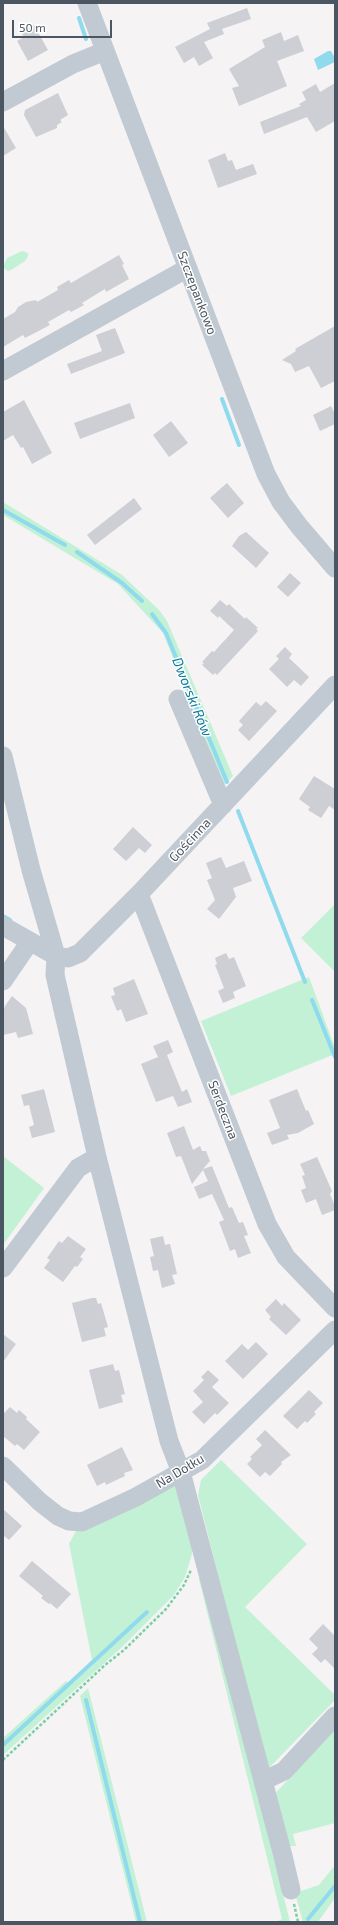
<!DOCTYPE html>
<meta charset="utf-8">
<style>
body{margin:0}
#map{position:relative;width:338px;height:1925px;overflow:hidden;background:#f5f3f3;font-family:"Exo 2",sans-serif}
canvas{display:block}
.frame{position:absolute;inset:0;border:4px solid #4a5661;pointer-events:none}
.scale{position:absolute;left:12px;top:20px;width:100px;height:18px;box-sizing:border-box;border:2px solid #4a5661;border-top:0;padding-left:5px;font-size:12px;line-height:14px;white-space:nowrap;color:#4a5661;-webkit-text-stroke:3px #fff;paint-order:stroke}
</style>
<div id="map">
<canvas width="338" height="1925"></canvas>
<div class="frame"></div>
<div class="scale">50 m</div>
</div>
<script>
const ctx = document.querySelector('canvas').getContext('2d');
ctx.lineJoin = 'round';
function paint(path, color) {
  ctx.fillStyle = color;
  ctx.fill(path, 'evenodd');
}
function poly(rows) {
  const path = new Path2D();
  for (const r of rows) {
    path.moveTo(r[0], r[1]);
    for (let i = 2; i < r.length; i += 2) path.lineTo(r[i], r[i + 1]);
  }
  return path;
}
function strokePath(path, color, width, dash) {
  ctx.strokeStyle = color;
  ctx.lineWidth = width;
  ctx.lineCap = dash ? 'butt' : 'round';
  ctx.setLineDash(dash || []);
  ctx.stroke(path);
}
function label(font, color, halo, rows, align = 'center') {
  ctx.font = font + ' "Exo 2",sans-serif';
  ctx.lineWidth = 3;
  ctx.setLineDash([]);
  ctx.textBaseline = 'middle';
  ctx.strokeStyle = halo;
  ctx.fillStyle = color;
  for (const [text, x, y, turn = 0] of rows) {
    ctx.save();
    ctx.translate(x, y);
    ctx.rotate((+turn || 0) * Math.PI / 180);
    ctx.textAlign = isNaN(turn) ? turn : align;
    if (halo) ctx.strokeText(text, 0, 0);
    ctx.fillText(text, 0, 0);
    ctx.restore();
  }
}
paint(poly([
 [22,251,28,253,28,256,25,261,13,269,8,271,5,269,3,267,7,258],
 [3,502,122,575,159,610,167,621,233,776,224,785,163,633,118,584,3,515],
 [335,904,335,972,301,938],
 [309,977,335,1048,335,1054,231,1096,201,1021],
 [3,1156,44,1188,3,1245],
 [221,1460,307,1544,245,1607,335,1695,335,1700,267,1770,198,1495,201,1480],
 [173,1485,179,1488,192,1536,192,1554,185,1577,174,1595,122,1647,3,1755,3,1738,66,1681,70,1685,93,1665,69,1544,76,1531],
 [203,1575,290,1922,276,1922,282,1919,199,1579],
 [88,1688,147,1922,136,1922,80,1696],
 [335,1728,335,1823,293,1834,296,1846,287,1846,273,1796],
 [335,1865,335,1898,318,1922,303,1922,296,1897,298,1892,319,1885]
]), '#c3f1d5');
paint(poly([
 [328,51,331,51,335,58,335,62,318,70,314,59]
]), '#90daee');
strokePath(poly([
 [79,18,86,39],
 [222,399,239,445],
 [3,510,65,545],
 [77,552,122,583,142,601],
 [152,614,166,633,227,782],
 [238,811,305,982],
 [3,916,10,920],
 [312,1000,335,1057],
 [86,1700,140,1922],
 [3,1745,147,1612],
 [308,1919,335,1886]
]), '#90daee', 4);
paint(poly([
 [247,8,251,19,222,29,224,34,204,42,213,58,199,66,194,57,184,63,175,47,210,29,207,23],
 [34,25,48,50,28,61,17,41,24,37,21,32],
 [281,32,284,41,298,35,304,51,277,61,287,86,239,106,232,88,239,86,229,69,265,47,262,40],
 [335,83,335,121,316,132,307,117,264,134,260,122,301,106,299,104,306,100,302,92,316,84,320,92],
 [58,93,68,115,60,120,62,122,57,125,57,128,36,137,24,115,25,110],
 [3,126,16,148,3,156],
 [225,153,228,161,232,160,236,170,253,164,257,174,218,188,208,160],
 [119,255,124,264,122,265,129,279,106,292,105,289,82,303,84,305,71,312,69,310,48,322,50,325,25,338,23,335,3,347,3,319,15,312,18,307,26,302,36,300,37,302,58,290,57,287,69,280,71,283],
 [335,326,335,381,321,388,309,366,295,372,291,364,282,360,296,351,295,349],
 [115,328,125,353,71,374,67,364,102,351,96,335],
 [24,400,52,453,32,464,23,447,21,448,13,435,3,441,3,412],
 [130,403,135,418,80,439,74,423],
 [331,406,335,414,335,424,320,431,313,415],
 [171,421,188,443,169,457,153,435],
 [227,483,244,503,228,518,210,498],
 [134,498,142,509,95,545,87,535],
 [246,532,269,553,256,568,232,546,239,536],
 [290,573,301,583,288,597,277,587],
 [220,600,227,606,229,604,245,619,246,617,258,628,256,629,258,631,217,675,215,673,213,675,202,665,204,663,202,662,212,651,214,652,234,630,219,616,218,618,210,611],
 [285,647,292,654,289,658,309,677,301,686,294,680,287,687,269,669,279,659,276,656],
 [266,701,277,711,249,741,238,730,243,725,239,721,256,702,261,706],
 [314,776,335,789,335,810,329,806,321,818,308,810,310,807,299,799],
 [133,827,152,845,145,853,139,848,126,861,113,849],
 [221,857,226,868,244,861,252,881,233,888,236,897,219,919,207,909,215,900,207,880,212,878,206,863],
 [226,953,229,959,234,957,246,986,233,992,235,998,223,1003,218,991,224,988,215,965,217,964,215,958],
 [134,979,148,1014,126,1022,121,1009,117,1011,111,996,115,995,113,988],
 [12,996,26,1008,33,1034,18,1038,16,1032,3,1035,3,1012,5,1006],
 [168,1040,173,1052,167,1055,175,1075,182,1092,187,1089,192,1102,178,1107,173,1096,156,1102,141,1064,158,1057,153,1046],
 [44,1089,55,1132,32,1138,29,1127,34,1125,29,1105,24,1106,21,1095],
 [297,1089,306,1111,308,1110,314,1124,298,1133,287,1135,289,1139,272,1145,267,1133,280,1128,269,1100],
 [184,1126,193,1150,200,1146,202,1151,206,1151,210,1161,203,1169,212,1166,229,1208,232,1207,239,1223,243,1222,248,1235,244,1236,251,1253,238,1258,235,1249,230,1251,219,1222,224,1220,212,1194,199,1199,194,1187,208,1181,203,1170,192,1184,181,1156,176,1157,167,1133],
 [317,1157,332,1191,330,1194,335,1206,335,1210,322,1215,316,1199,306,1203,301,1190,306,1188,302,1176,305,1175,300,1164],
 [68,1236,86,1249,80,1257,83,1259,77,1267,75,1266,63,1282,44,1268,50,1260,47,1258,52,1251,59,1241,62,1243],
 [163,1236,165,1245,170,1244,177,1274,172,1275,175,1284,162,1288,158,1270,153,1271,150,1257,154,1256,150,1239],
 [92,1298,96,1298,98,1304,101,1303,108,1327,104,1328,106,1336,82,1342,72,1303],
 [276,1299,282,1306,284,1303,301,1320,286,1335,269,1319,271,1317,265,1310],
 [3,1334,16,1344,3,1362],
 [256,1342,268,1354,243,1379,225,1361,242,1344,248,1350],
 [113,1364,115,1371,119,1370,125,1394,121,1395,123,1402,99,1409,89,1370],
 [208,1370,219,1380,212,1387,229,1403,217,1415,215,1413,204,1424,192,1412,203,1402,193,1391,204,1380,201,1377],
 [309,1390,323,1403,314,1412,316,1414,307,1423,305,1421,297,1429,283,1416],
 [10,1407,17,1413,19,1410,27,1417,26,1419,40,1432,24,1450,17,1444,15,1446,3,1436,3,1414],
 [265,1430,291,1455,281,1462,282,1464,270,1476,265,1472,260,1477,247,1464,252,1459,250,1457,262,1445,256,1439],
 [122,1447,133,1470,124,1473,125,1476,106,1485,105,1482,97,1486,87,1465],
 [3,1509,22,1526,9,1540,3,1535],
 [32,1561,71,1594,57,1609,50,1603,49,1604,41,1598,43,1596,19,1576],
 [323,1624,335,1636,335,1669,325,1659,321,1663,312,1654,318,1648,309,1639]
]), '#cdcfd5');
strokePath(poly([
 [3,1760,105,1665,124,1650,166,1609,184,1585,191,1570],
 [294,1904,298,1922]
]), '#7ad0a6', 2.5, [3, 2]);
strokePath(poly([
 [87,3,266,474,281,502,299,526,335,568],
 [3,102,73,64,105,51],
 [3,371,188,268],
 [178,699,223,805],
 [3,756,31,870,56,956,55,975,97,1157,169,1441,181,1472,283,1856,291,1890],
 [139,894,267,1224,286,1257,335,1308],
 [3,926,56,956,68,958,80,953,139,894,335,685],
 [3,981,29,943],
 [3,1268,78,1168,97,1157],
 [3,1466,40,1502,58,1516,69,1521,82,1522,136,1497,202,1460,335,1330],
 [263,1781,284,1771,335,1716]
]), '#c1cad2', 19);
label('13px', '#4a5661', '#fff', [
 ["Szczepankowo",197,293,69],
 ["Gościnna",190,840,-47],
 ["Serdeczna",223,1110,69],
 ["Na Dołku",180,1471,-31]
]);
label('italic 14px', '#0c7c9b', '#fff', [
 ["Dworski Rów",192,697,68]
]);
</script>
